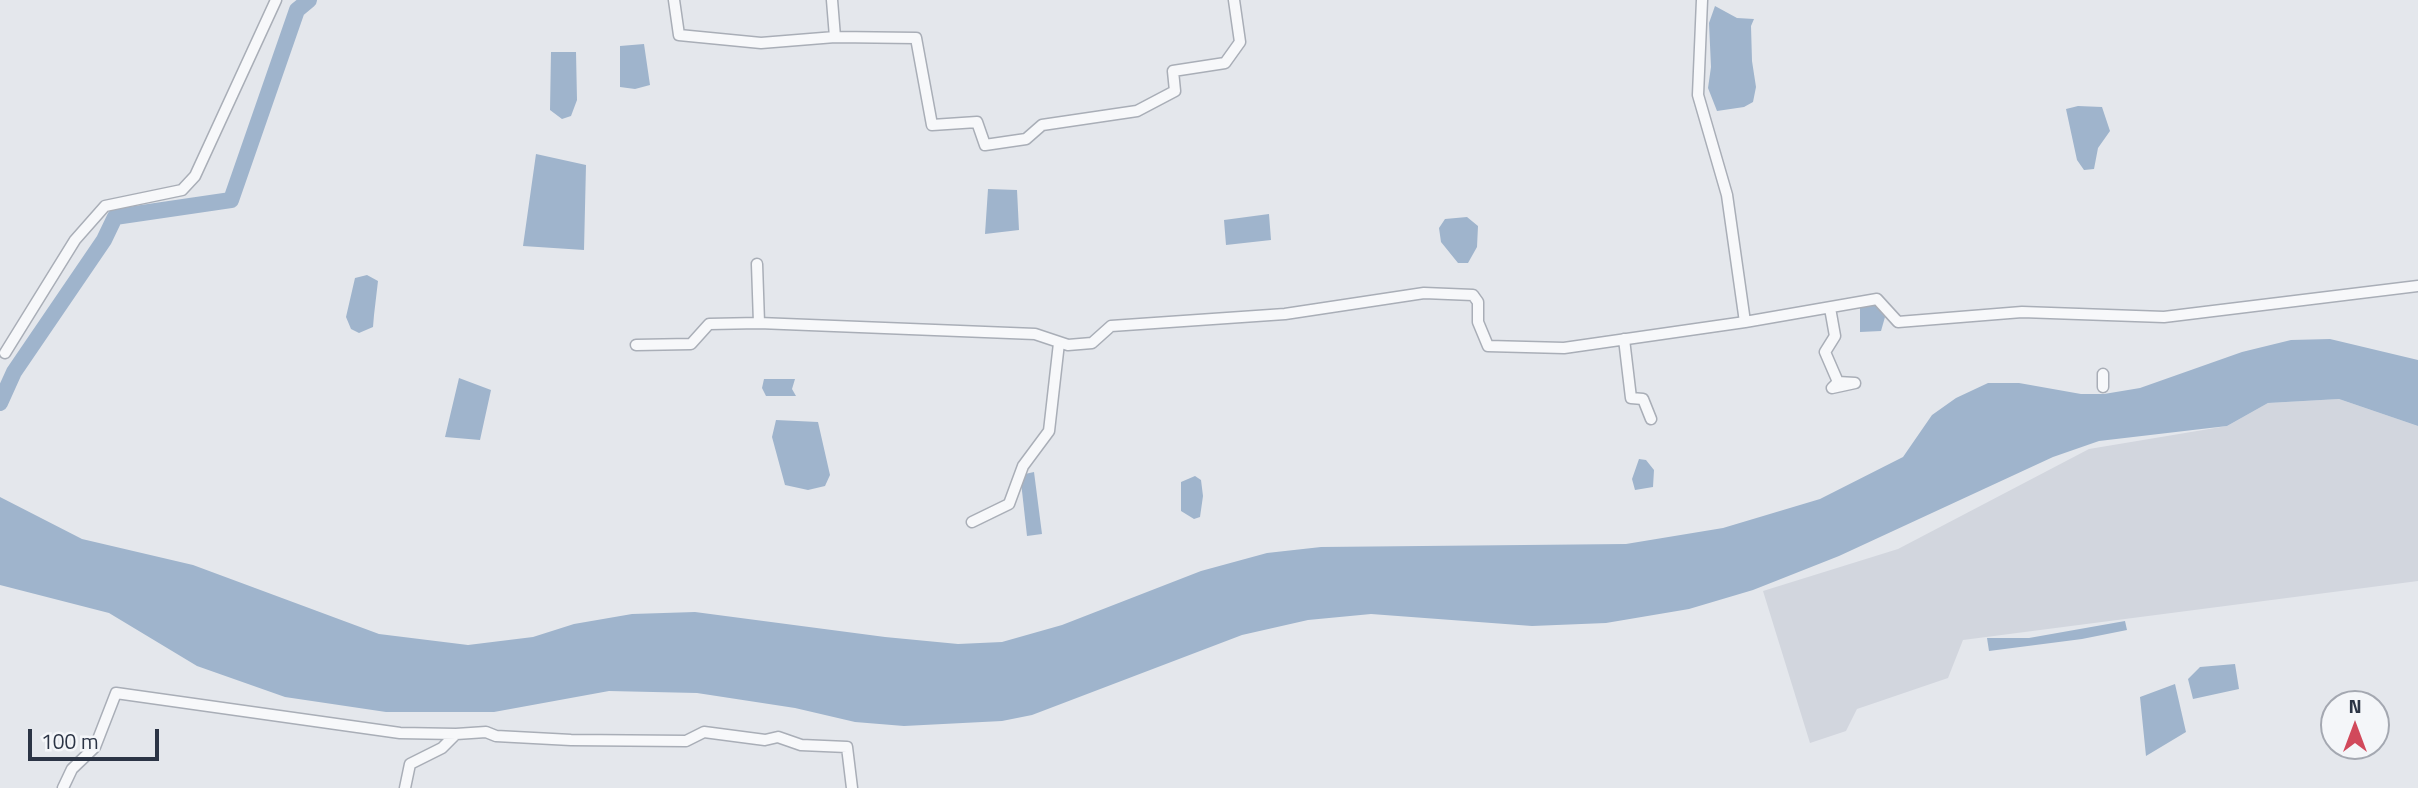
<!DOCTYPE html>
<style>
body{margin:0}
#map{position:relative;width:2418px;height:788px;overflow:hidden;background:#e4e7ec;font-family:"Titillium Web",sans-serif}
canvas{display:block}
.north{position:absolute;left:2320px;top:690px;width:70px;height:70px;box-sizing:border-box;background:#f4f6f9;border:2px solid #a4a8b1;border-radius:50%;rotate:0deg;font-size:19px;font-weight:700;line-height:28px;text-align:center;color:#2b3445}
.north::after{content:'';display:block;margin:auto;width:24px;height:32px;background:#d1495b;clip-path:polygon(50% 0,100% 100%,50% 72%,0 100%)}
.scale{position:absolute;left:28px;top:729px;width:131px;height:32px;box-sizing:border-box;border:4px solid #2b3445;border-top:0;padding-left:9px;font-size:21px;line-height:24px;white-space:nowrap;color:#2b3445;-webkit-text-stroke:5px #f4f6f9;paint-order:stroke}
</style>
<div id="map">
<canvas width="2418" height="788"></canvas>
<div class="north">N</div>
<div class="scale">100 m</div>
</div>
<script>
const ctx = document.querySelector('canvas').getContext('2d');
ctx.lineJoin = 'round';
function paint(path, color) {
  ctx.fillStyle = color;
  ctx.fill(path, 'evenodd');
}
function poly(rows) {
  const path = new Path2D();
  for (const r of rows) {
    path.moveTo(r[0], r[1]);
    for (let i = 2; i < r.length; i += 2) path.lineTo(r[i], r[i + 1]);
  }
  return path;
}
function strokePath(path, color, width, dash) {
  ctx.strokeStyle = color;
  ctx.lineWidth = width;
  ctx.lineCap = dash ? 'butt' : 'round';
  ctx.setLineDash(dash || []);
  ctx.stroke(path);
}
paint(poly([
 [2339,399,2418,426,2418,581,1963,640,1948,678,1857,709,1846,731,1810,743,1763,591,1898,549,2089,449,2227,426,2268,403]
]), '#d2d6de');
paint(poly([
 [1715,6,1737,18,1754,19,1751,26,1752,61,1756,87,1753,102,1744,107,1717,111,1708,88,1711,67,1709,23],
 [644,44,650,85,635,89,620,87,620,46],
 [551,52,576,52,577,100,571,116,562,119,550,110],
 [2078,106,2102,107,2110,131,2098,148,2094,169,2084,170,2077,160,2066,109],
 [536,154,586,165,584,250,523,246],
 [988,189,1017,190,1019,230,985,234],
 [1269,214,1271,240,1226,245,1224,220],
 [1467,217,1478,226,1477,247,1468,263,1458,263,1441,242,1439,228,1445,219],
 [367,275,378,281,374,315,373,327,359,333,351,329,346,317,355,278],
 [1874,304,1885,317,1881,331,1860,332,1860,307],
 [2330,339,2418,360,2418,426,2339,399,2268,403,2227,426,2099,441,2053,457,1839,556,1753,590,1689,609,1606,623,1532,626,1371,614,1308,620,1242,635,1032,715,1002,721,904,726,855,722,795,708,697,693,609,691,494,712,386,712,285,697,197,666,109,613,0,585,0,497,82,539,193,565,379,634,468,645,533,637,574,624,632,614,695,612,885,637,958,644,1002,642,1062,625,1201,571,1267,553,1321,547,1626,544,1723,528,1820,499,1903,457,1932,415,1956,398,1988,383,2019,383,2081,394,2104,394,2140,388,2242,352,2291,340],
 [459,378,491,390,480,440,445,437],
 [764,379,795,379,792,389,796,396,766,396,762,388],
 [776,420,818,422,830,475,825,486,808,490,785,485,772,437],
 [1639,459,1646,460,1654,470,1653,487,1635,490,1632,479],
 [1034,472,1042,534,1027,536,1021,482,1025,474],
 [1195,476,1201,480,1203,496,1200,517,1194,519,1181,511,1181,482],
 [2125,621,2127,630,2082,639,1989,651,1987,638,2029,638],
 [2235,664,2239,689,2193,699,2188,679,2200,667],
 [2175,684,2186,732,2146,756,2140,697]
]), '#9fb4cc');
strokePath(poly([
 [0,403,14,372,104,240,115,217,231,200,297,10,309,0]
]), '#9fb4cc', 16);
const minor = poly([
 [674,0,679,35,761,43,835,37,916,38,932,125,977,122,985,145,1026,139,1042,125,1137,111,1175,91,1173,71,1225,63,1240,42,1234,0],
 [832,0,835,37],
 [1702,0,1698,95,1727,195,1745,322],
 [757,264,759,323],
 [1830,308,1835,336,1825,352,1838,382,1855,383,1832,388,1838,382],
 [1624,339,1631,398,1643,399,1651,419],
 [636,345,691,344,709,324,759,323,1035,334,1068,345,1092,343,1111,326,1285,314,1424,293,1473,295,1478,302,1478,322,1488,346,1564,348,1745,322,1877,299,1898,322,2022,312,2164,317,2418,286],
 [5,353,75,240,105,206,182,190,195,176,276,0],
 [2103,387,2103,374],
 [972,522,1009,504,1023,466,1049,431,1059,343],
 [63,788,72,769,95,747,116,693,400,733,456,734],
 [405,788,410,764,442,748,456,734,486,732,496,736,571,740,686,741,704,732,765,740,778,737,801,745,847,747,852,788]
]);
strokePath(minor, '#a9aeb7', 13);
strokePath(minor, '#f7f8fa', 10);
</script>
